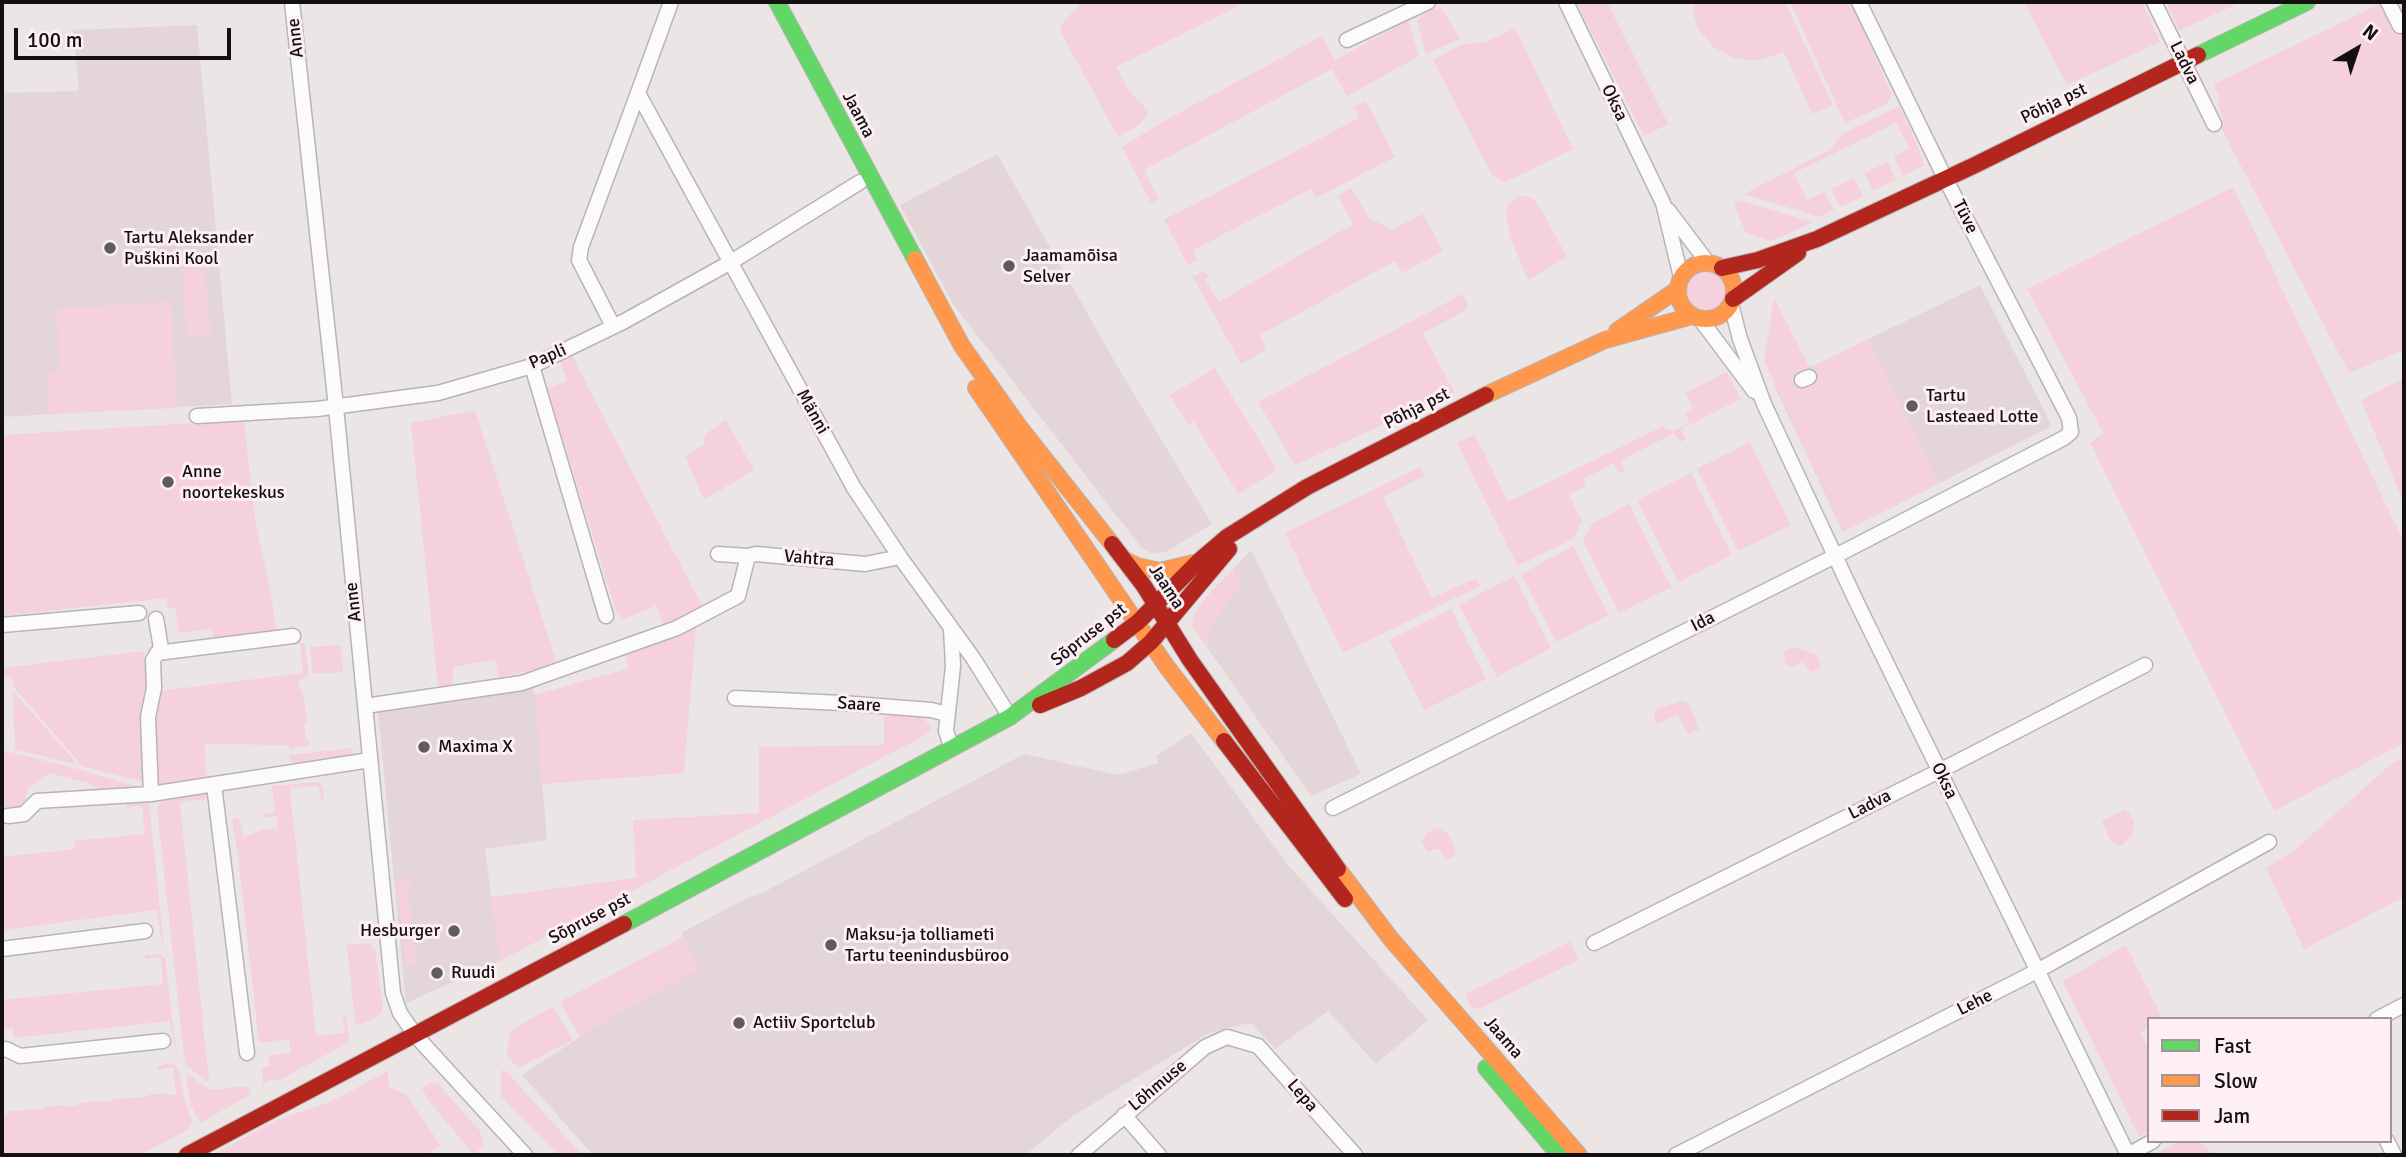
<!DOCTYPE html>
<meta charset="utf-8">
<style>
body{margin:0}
#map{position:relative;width:2406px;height:1157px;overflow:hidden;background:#ece5e6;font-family:Signika,sans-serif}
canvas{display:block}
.frame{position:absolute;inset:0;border:4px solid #141011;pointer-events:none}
.legend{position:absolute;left:2147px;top:1017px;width:245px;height:126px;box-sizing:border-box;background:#fdeff3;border:2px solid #a09699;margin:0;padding:9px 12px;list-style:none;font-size:21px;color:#141011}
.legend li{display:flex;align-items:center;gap:14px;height:35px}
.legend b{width:35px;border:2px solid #a09699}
.north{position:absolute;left:2322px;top:14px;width:70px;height:70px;-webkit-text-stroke:5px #fdeff3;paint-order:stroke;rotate:39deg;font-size:19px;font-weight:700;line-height:28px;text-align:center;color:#141011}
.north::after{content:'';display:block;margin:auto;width:24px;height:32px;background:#141011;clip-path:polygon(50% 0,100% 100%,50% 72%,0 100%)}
.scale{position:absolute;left:14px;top:28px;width:217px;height:32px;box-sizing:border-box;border:4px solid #141011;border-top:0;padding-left:9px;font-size:21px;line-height:24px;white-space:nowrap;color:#141011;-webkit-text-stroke:5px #fdeff3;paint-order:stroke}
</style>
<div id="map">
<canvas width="2406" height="1157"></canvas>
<div class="frame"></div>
<ul class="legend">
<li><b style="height:9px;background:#63d668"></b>Fast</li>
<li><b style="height:9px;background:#ff974d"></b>Slow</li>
<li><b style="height:9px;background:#b3261e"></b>Jam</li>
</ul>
<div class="north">N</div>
<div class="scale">100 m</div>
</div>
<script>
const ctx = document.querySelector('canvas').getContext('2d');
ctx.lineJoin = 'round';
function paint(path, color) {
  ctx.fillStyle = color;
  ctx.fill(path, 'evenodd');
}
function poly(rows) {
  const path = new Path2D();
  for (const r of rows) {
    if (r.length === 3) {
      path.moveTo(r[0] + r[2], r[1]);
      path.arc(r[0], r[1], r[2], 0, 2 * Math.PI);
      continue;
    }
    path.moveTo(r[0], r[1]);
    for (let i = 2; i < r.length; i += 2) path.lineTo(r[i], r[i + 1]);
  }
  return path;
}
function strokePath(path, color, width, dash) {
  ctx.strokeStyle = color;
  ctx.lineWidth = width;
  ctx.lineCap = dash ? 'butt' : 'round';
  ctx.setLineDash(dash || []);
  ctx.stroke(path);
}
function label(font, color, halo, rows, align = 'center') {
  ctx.font = font + ' Signika,sans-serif';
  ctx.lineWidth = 6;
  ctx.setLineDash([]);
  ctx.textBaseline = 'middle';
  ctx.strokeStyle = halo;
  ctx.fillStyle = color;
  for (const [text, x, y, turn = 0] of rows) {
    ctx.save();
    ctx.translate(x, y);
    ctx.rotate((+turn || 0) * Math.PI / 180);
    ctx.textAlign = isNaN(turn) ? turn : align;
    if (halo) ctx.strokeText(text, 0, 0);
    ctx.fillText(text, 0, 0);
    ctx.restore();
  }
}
paint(poly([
 [197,25,232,404,2,417,2,93,79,91,73,30],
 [997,154,1119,369,1212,524,1166,552,1150,553,1141,547,953,304,900,205],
 [1980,285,2052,426,1843,532,1774,385],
 [1251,550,1361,774,1311,796,1207,647,1210,628,1240,585,1233,569],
 [532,687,535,695,547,840,485,849,500,961,406,1003,378,712],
 [1191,733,1288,865,1428,1020,1376,1064,1328,1011,1275,1049,1251,1023,1231,1027,1207,1034,1073,1116,1025,1155,593,1155,522,1075,615,1014,699,969,681,933,747,898,766,891,1024,754,1118,775,1158,763,1156,756]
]), '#e3d5d8');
paint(poly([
 [1082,2,1247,2,1116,67,1129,91,1149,112,1140,124,1118,137,1060,31,1062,24],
 [1576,2,1607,2,1668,124,1644,136],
 [1695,2,1785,2,1833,105,1812,114,1784,52,1761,60,1746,60,1732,57,1713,47,1699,30,1693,14],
 [1790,2,1851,2,1892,95,1885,105,1845,123],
 [2024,2,2142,2,2160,42,2067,85],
 [2166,2,2241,2,2179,31],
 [2384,2,2404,2,2404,350,2349,373,2218,122,2224,118,2217,103,2220,100,2214,84],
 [1440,6,1460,39,1426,54,1417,21,1420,16],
 [1408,20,1419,56,1347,96,1332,69,1144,170,1159,199,1151,203,1122,147,1164,121,1322,36,1335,60],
 [1515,28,1573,149,1506,182,1492,175,1433,60,1461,45,1486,42],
 [1366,101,1395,157,1316,198,1311,189,1193,250,1197,260,1188,265,1164,220,1359,118,1354,107],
 [1899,106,1920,151,1924,165,1903,176,1894,157,1910,148,1896,123,1794,173,1807,200,1825,192,1834,210,1820,217,1744,194,1830,150,1842,134],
 [1888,162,1896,180,1873,191,1865,173],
 [1854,178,1863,196,1840,207,1831,189],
 [2233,187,2404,542,2404,743,2274,811,2090,443,2103,433,2027,289],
 [1351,188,1369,218,1392,230,1423,214,1443,251,1402,273,1395,261,1260,335,1267,350,1241,364,1193,277,1203,272,1209,276,1205,279,1219,302,1353,224,1338,196],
 [1519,196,1531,197,1540,207,1567,257,1528,280,1510,236,1506,212,1508,204],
 [1738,200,1813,222,1772,241,1746,233,1734,205],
 [204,259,211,334,187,336,181,261],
 [1706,292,24],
 [1463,294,1468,305,1465,311,1423,333,1454,392,1295,465,1258,402],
 [1774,298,1810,368,1869,339,1939,483,1843,532,1764,360],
 [171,301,177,408,48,414,46,373,59,372,57,309],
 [572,356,703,608,664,626,656,606,623,619,616,612,547,388,567,381,560,360],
 [1215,368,1277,470,1238,494,1194,422,1188,424,1170,395],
 [1727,372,1741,399,1681,429,1686,439,1680,442,1674,433,1621,460,1625,470,1619,474,1614,463,1583,479,1586,486,1569,495,1582,521,1573,539,1517,566,1457,443,1475,434,1508,502,1662,427,1673,431,1689,423,1685,412,1693,408,1685,393],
 [2404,378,2404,504,2361,400],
 [475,410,557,664,499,678,495,660,453,667,453,684,438,687,411,423],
 [244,420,255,520,270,588,277,634,214,642,212,629,179,633,175,608,168,608,166,598,2,616,2,435],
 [726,420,754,470,704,500,685,456,705,444,704,435],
 [1750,442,1791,525,1738,551,1697,469],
 [1420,467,1424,476,1383,497,1432,598,1476,578,1480,586,1343,653,1285,533],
 [1691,473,1732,555,1678,582,1637,500],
 [1629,504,1671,587,1619,613,1584,543,1585,535,1593,523],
 [1573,546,1609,615,1556,642,1521,574],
 [1233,569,1241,585,1210,628,1207,647,1192,626,1193,616,1206,597],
 [1514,576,1551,648,1497,677,1459,605],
 [1451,609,1486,679,1424,710,1389,640],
 [696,627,684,773,542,784,535,695,629,668,625,652],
 [299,640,305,646,309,674,298,682,304,698,307,723,304,724,306,740,309,741,309,745,289,749,289,745,205,744,206,782,161,787,153,774,153,722,159,691,303,673,300,645,284,645,286,642],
 [341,645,343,672,313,674,310,647],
 [1795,647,1817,655,1820,663,1820,670,1811,672,1803,662,1792,667,1785,663,1783,651],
 [144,651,147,685,143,702,143,750,147,783,82,766,13,686,12,677,3,675,2,670,2,668],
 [13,691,75,761,75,764,15,749],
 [1683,701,1690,705,1699,730,1688,734,1678,715,1657,724,1654,719,1655,709],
 [884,711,923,717,932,729,929,733,500,961,491,897,636,878,633,820,759,813,759,747,884,745],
 [352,748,351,759,295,764,290,761,290,755],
 [2,750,78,769,145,789,104,792,88,783,50,773,28,788,25,801,18,807,2,811],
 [2404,758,2404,897,2304,949,2266,868,2297,848,2391,764],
 [318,782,323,787,324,799,322,802,318,786,292,788,290,791,316,1036,345,1033,343,1016,347,1017,349,1040,346,1044,278,1081,273,1079,263,1084,262,1068,270,1066,268,1056,291,1053,289,1039,259,1043,238,856,232,819,239,818,244,837,265,829,277,828,277,816,264,817,263,814,275,812,272,786],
 [207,794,210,794,209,799,183,801,180,803,209,1081,207,1082,185,1064,157,808,163,798],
 [146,800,149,803,163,938,162,945,157,910,2,930,2,857,75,849,75,841,145,834,142,806,127,807,126,804],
 [2124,810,2129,813,2134,822,2132,835,2121,846,2115,845,2110,840,2102,821],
 [1437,828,1443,829,1451,838,1456,852,1452,858,1446,860,1438,849,1427,851,1421,841,1428,832],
 [412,877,415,878,408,888,417,962,406,967,397,889,398,883,403,878],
 [683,937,700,969,615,1014,580,1038,560,1002],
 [1571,941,1578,960,1479,1009,1472,1007,1468,1001,1466,996,1468,993],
 [369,943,375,949,383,1009,378,1017,359,1025,355,1022,347,945],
 [2126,945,2163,1019,2149,1019,2149,1028,2140,1033,2149,1050,2149,1132,2139,1137,2063,981],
 [159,954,165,958,177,1059,170,1021,14,1038,13,1028,2,1030,2,1000,163,984,161,957,145,959,145,955],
 [550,1008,554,1008,573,1040,518,1068,507,1056,510,1031],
 [172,1063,178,1068,186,1104,192,1121,189,1129,140,1155,2,1155,2,1114,9,1113,9,1111,43,1109,43,1107,63,1105,63,1107,78,1105,78,1103,98,1101,98,1103,112,1101,113,1099,147,1097,148,1095,166,1093,167,1095,174,1095,176,1093,173,1067,158,1070,157,1066],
 [501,1070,507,1072,582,1155,560,1155,517,1114,501,1096],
 [388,1071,389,1087,407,1095,441,1146,423,1155,213,1155,277,1120,330,1102],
 [186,1073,210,1090,245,1086,250,1090,250,1095,200,1123,190,1104],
 [430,1083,438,1084,480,1131,484,1145,474,1155,428,1100,422,1088],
 [2178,1141,2199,1141,2214,1155,2154,1155]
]), '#f4d1dc');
const street = poly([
 [292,2,336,407,393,993,400,1013,416,1036,525,1155],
 [671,2,638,93,854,488,900,557,973,658,1010,717],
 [1566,2,1663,203,1681,277],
 [2154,2,2214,124],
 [2388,2,2400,26],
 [1347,40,1428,2],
 [1668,210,1708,263],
 [1731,304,1740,339,1764,404,1858,605,2128,1155,2153,1141],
 [1700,319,1754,391],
 [613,326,579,260,581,247,638,93],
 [532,366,606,616],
 [1802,380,1809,377],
 [197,416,317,409,438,393,532,366,623,322,731,262,860,182],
 [718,554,748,556,756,554,865,564,900,557],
 [2,625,139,613],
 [951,629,953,666,946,731,952,749],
 [157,653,293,636],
 [735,698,842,703,931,710,947,714],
 [365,706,522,683,677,628,738,596,748,556],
 [214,785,247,1053],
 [151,794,148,717,154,688,153,660,161,648,156,619],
 [1333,808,1849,549,2064,438,2071,432,2069,418,1945,178,1859,2],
 [8,816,24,814,37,801,151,794,370,760],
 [1594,943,1951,765,2145,665],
 [2,949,145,931],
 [2377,1019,2404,1005],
 [2,1050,6,1049,20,1056,163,1041],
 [1124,1115,1159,1155],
 [2387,1141,2394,1155],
 [1079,1155,1205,1047,1227,1037,1258,1046,1355,1155],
 [1676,1155,2037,971,2269,842]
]);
const fast = poly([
 [777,2,915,259],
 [2198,55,2307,2],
 [624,924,1010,717,1114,640],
 [1486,1068,1559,1155]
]);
const slow = poly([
 [915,259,962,346,1018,425,1112,544],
 [1706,291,28],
 [1617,331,1678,289],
 [976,388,1167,667,1224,741],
 [1486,395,1605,340,1692,316],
 [1125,560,1137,566,1160,571,1193,563],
 [1338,869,1391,939,1579,1155]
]);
const jam = poly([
 [1722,268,1758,260,1817,239,1973,166,2198,55],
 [1733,299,1798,253],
 [1112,544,1144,586,1190,660,1338,869],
 [1114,640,1138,622,1200,560,1227,537,1307,487,1486,395],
 [1040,705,1081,688,1127,663,1151,642,1229,549],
 [1224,741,1345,899],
 [187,1155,624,924]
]);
strokePath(street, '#b9b4b4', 17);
strokePath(fast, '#b9b4b4', 18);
strokePath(slow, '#b9b4b4', 18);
strokePath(jam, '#b9b4b4', 18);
strokePath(street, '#fcfbfb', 14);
strokePath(fast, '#63d668', 16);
strokePath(slow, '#ff974d', 16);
strokePath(jam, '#b3261e', 16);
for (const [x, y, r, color] of [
 [110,248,7,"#605b5c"],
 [1009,266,7,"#605b5c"],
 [1912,406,7,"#605b5c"],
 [168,482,7,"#605b5c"],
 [424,747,7,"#605b5c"],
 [454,931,7,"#605b5c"],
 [831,945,7,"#605b5c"],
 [437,973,7,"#605b5c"],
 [739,1023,7,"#605b5c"]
]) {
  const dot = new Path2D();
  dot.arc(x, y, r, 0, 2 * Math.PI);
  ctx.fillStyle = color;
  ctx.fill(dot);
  strokePath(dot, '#fdeff3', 2.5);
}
label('18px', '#141011', '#fdeff3', [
 ["Anne",296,38,-96],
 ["Ladva",2184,63,64],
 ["Oksa",1614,103,64],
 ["Põhja pst",2054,104,-26],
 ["Jaama",858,115,62],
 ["Tüve",1965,217,63],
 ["Papli",548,357,-23],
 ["Põhja pst",1417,409,-27],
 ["Männi",812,412,61],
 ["Vahtra",809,559,5],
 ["Jaama",1166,587,57],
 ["Anne",354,602,-96],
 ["Ida",1703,622,-27],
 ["Sõpruse pst",1089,635,-38],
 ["Saare",859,705,4],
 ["Oksa",1944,781,64],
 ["Ladva",1870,805,-27],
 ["Sõpruse pst",590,919,-28],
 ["Lehe",1975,1003,-27],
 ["Jaama",1503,1038,49],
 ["Lõhmuse",1158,1086,-40],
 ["Lepa",1302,1096,49]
]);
label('18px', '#141011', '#fdeff3', [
 ["Tartu Aleksander",124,238],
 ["Puškini Kool",124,259],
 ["Jaamamõisa",1023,256],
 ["Selver",1023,277],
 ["Tartu",1926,396],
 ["Lasteaed Lotte",1926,417],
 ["Anne",182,472],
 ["noortekeskus",182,493],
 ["Maxima X",438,747],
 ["Hesburger",440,931,"right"],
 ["Maksu-ja tolliameti",845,935],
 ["Tartu teenindusbüroo",845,956],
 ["Ruudi",451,973],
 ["Actiiv Sportclub",753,1023]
], 'left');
</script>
